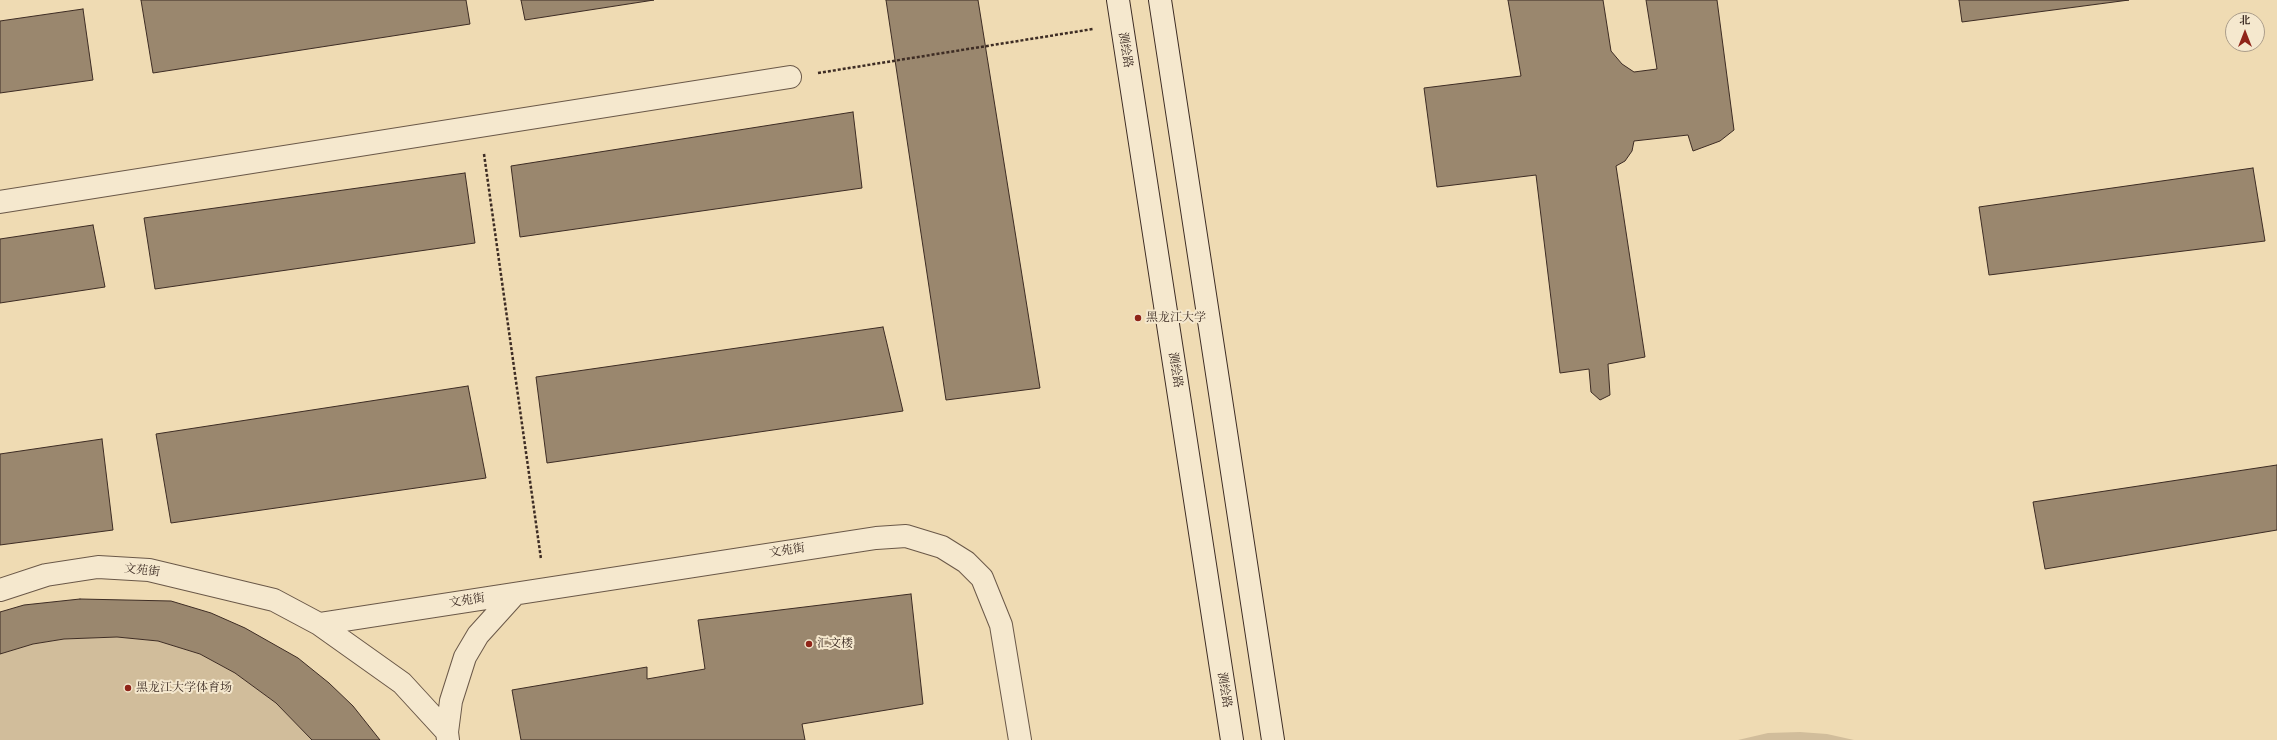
<!DOCTYPE html>
<meta charset="utf-8">
<style>
body{margin:0}
#map{position:relative;width:2277px;height:740px;overflow:hidden;background:#efdbb3;font-family:"IM FELL Great Primer","Noto Serif SC",serif}
canvas{display:block}
.north{position:absolute;left:2225px;top:12px;width:40px;height:40px;box-sizing:border-box;background:#f5e8ce;border:1px solid #ab9d8a;border-radius:50%;rotate:0deg;font-size:11px;font-weight:700;line-height:16px;text-align:center;color:#3d2c24}
.north::after{content:'';display:block;margin:auto;width:14px;height:18px;background:#8f2418;clip-path:polygon(50% 0,100% 100%,50% 72%,0 100%)}
</style>
<div id="map">
<canvas width="2277" height="740"></canvas>
<div class="north">北</div>
</div>
<script>
const ctx = document.querySelector('canvas').getContext('2d');
ctx.lineJoin = 'round';
function paint(path, color) {
  ctx.fillStyle = color;
  ctx.fill(path, 'evenodd');
}
function poly(rows) {
  const path = new Path2D();
  for (const r of rows) {
    path.moveTo(r[0], r[1]);
    for (let i = 2; i < r.length; i += 2) path.lineTo(r[i], r[i + 1]);
  }
  return path;
}
function strokePath(path, color, width, dash) {
  ctx.strokeStyle = color;
  ctx.lineWidth = width;
  ctx.lineCap = dash ? 'butt' : 'round';
  ctx.setLineDash(dash || []);
  ctx.stroke(path);
}
function label(font, color, halo, rows, align = 'center') {
  ctx.font = font + ' "IM FELL Great Primer","Noto Serif SC",serif';
  ctx.lineWidth = 4;
  ctx.setLineDash([]);
  ctx.textBaseline = 'middle';
  ctx.strokeStyle = halo;
  ctx.fillStyle = color;
  for (const [text, x, y, turn = 0] of rows) {
    ctx.save();
    ctx.translate(x, y);
    ctx.rotate((+turn || 0) * Math.PI / 180);
    ctx.textAlign = isNaN(turn) ? turn : align;
    if (halo) ctx.strokeText(text, 0, 0);
    ctx.fillText(text, 0, 0);
    ctx.restore();
  }
}
paint(poly([
 [117,637,158,641,200,654,235,673,276,703,312,740,0,740,0,654,33,644,64,639],
 [1800,732,1827,734,1854,740,1738,740,1768,733]
]), '#d1bd9b');
const building = poly([
 [141,0,466,0,470,24,153,73,141,0],
 [521,0,654,0,525,20,521,0],
 [886,0,978,0,1040,388,946,400,886,0],
 [1508,0,1603,0,1611,51,1622,64,1634,72,1657,69,1646,0,1717,0,1734,130,1720,141,1693,151,1688,135,1634,141,1632,151,1625,161,1616,166,1645,357,1608,364,1610,395,1600,400,1591,392,1589,369,1560,373,1536,175,1437,187,1424,88,1521,76,1508,0],
 [1959,0,2129,0,1962,22,1959,0],
 [83,9,93,80,0,93,0,21,83,9],
 [853,112,862,188,520,237,511,166,853,112],
 [2253,168,2265,241,1989,275,1979,207,2253,168],
 [465,173,475,243,155,289,144,218,465,173],
 [93,225,105,287,0,303,0,239,93,225],
 [883,327,903,411,547,463,536,377,883,327],
 [468,386,486,478,171,523,156,434,468,386],
 [102,439,113,530,0,545,0,454,102,439],
 [2277,465,2277,530,2045,569,2033,502,2277,465],
 [911,594,923,704,802,724,805,740,521,740,512,690,647,667,647,679,705,669,698,620,911,594],
 [80,599,171,601,211,613,245,628,298,658,329,683,353,706,380,740,312,740,276,703,235,673,200,654,158,641,117,637,64,639,33,644,0,654,0,612,24,605,80,599]
]);
paint(building, '#9a876e');
strokePath(building, '#3d2c24', 1);
const street = poly([
 [0,202,790,77],
 [0,590,46,575,98,567,149,570,274,600,319,624,876,538,906,536,942,547,966,562,982,578,1001,625,1020,740],
 [319,624,402,683,447,732,448,740],
 [447,732,451,701,465,657,478,635,515,594]
]);
const secondary = poly([
 [1118,0,1232,740],
 [1160,0,1273,740]
]);
strokePath(street, '#6a5848', 24);
strokePath(secondary, '#3d2c24', 24);
strokePath(poly([
 [818,73,1093,29],
 [484,154,541,559]
]), '#3d2c24', 2.5, [3, 2]);
strokePath(street, '#f5e8ce', 22);
strokePath(secondary, '#f5e8ce', 22);
for (const [x, y, r, color] of [
 [1138,318,4,"#8f2418"],
 [809,644,4,"#8f2418"],
 [128,688,4,"#8f2418"]
]) {
  const dot = new Path2D();
  dot.arc(x, y, r, 0, 2 * Math.PI);
  ctx.fillStyle = color;
  ctx.fill(dot);
  strokePath(dot, '#f5e8ce', 1.5);
}
label('12px', '#3d2c24', '#f5e8ce', [
 ["测绘路",1125,50,81],
 ["测绘路",1175,370,81],
 ["文苑街",787,551,-9],
 ["文苑街",142,571,6],
 ["文苑街",467,601,-9],
 ["测绘路",1224,690,81]
]);
label('12px', '#3d2c24', '#f5e8ce', [
 ["黑龙江大学",1146,318],
 ["汇文楼",817,644],
 ["黑龙江大学体育场",136,688]
], 'left');
</script>
